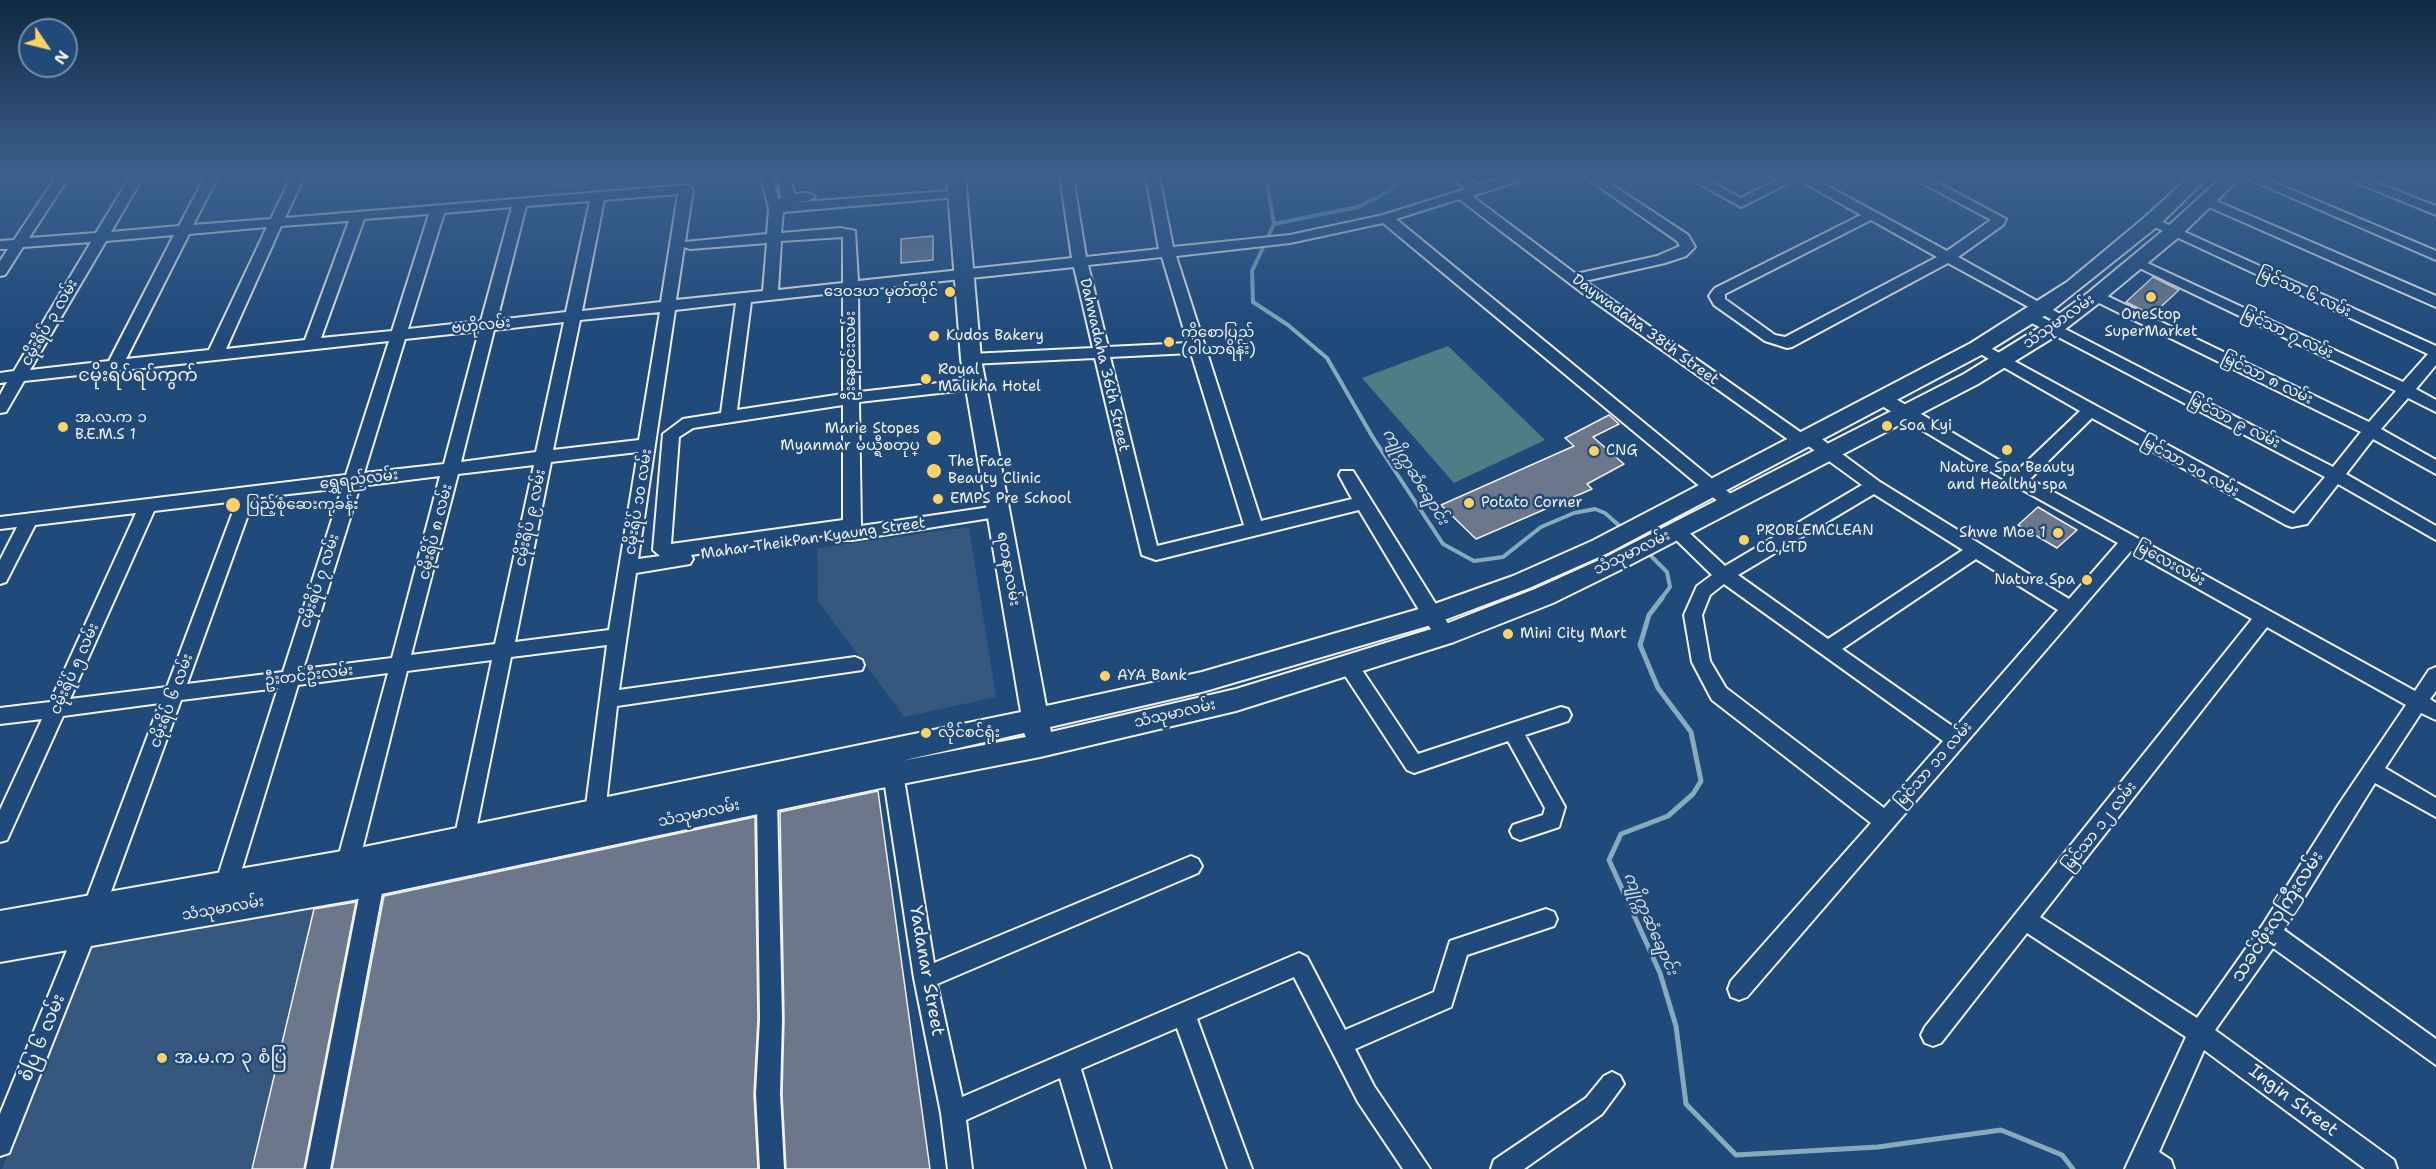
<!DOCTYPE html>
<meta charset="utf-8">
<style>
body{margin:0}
#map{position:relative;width:2436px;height:1169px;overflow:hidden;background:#1f4a7a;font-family:"Shantell Sans",sans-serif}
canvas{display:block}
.north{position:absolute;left:18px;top:18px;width:60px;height:60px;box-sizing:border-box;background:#1f4a7a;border:2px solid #748da6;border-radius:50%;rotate:125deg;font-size:16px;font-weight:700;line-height:24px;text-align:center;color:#f4f1e8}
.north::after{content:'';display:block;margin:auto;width:21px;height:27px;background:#ffd166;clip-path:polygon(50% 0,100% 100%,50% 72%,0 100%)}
</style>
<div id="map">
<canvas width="2436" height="1169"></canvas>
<div class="north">N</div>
</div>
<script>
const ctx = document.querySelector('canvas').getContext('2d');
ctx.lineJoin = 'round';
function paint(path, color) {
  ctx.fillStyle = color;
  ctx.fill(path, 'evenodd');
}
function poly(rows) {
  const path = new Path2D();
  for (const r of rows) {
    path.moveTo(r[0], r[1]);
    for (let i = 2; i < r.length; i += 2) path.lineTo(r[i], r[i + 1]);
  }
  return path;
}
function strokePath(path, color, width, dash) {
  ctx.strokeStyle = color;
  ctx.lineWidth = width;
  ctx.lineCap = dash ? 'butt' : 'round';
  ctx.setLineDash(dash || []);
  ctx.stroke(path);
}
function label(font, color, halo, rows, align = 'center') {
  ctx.font = font + ' "Shantell Sans","Noto Sans Myanmar",sans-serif';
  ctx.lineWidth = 5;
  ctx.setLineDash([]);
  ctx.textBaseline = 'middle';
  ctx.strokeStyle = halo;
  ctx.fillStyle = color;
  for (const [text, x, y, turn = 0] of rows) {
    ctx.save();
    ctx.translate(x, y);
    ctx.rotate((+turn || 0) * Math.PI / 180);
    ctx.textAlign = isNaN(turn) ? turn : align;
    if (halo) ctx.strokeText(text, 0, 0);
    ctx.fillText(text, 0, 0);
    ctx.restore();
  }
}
paint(poly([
 [969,527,996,697,904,717,818,601,817,548],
 [316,903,252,1169,2,1169,91,947]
]), '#36587f');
paint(poly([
 [558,177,590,177,587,187,554,189],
 [1448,346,1545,440,1454,483,1362,378]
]), '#507c85');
strokePath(poly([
 [1266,177,1274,224,1252,271,1253,302,1288,325,1327,358,1372,436,1443,544,1474,561,1503,557,1541,527,1574,513,1595,509,1605,513,1623,529],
 [1274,224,1358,207,1391,190,1401,177],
 [1646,551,1667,572,1670,587,1661,599]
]), '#89a9bc', 4);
strokePath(poly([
 [1662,598,1649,615,1640,645,1658,688,1691,732,1701,781,1693,794,1668,816,1621,834,1609,860,1660,973,1676,1026,1686,1104,1736,1155,1878,1147,2001,1130,2062,1155,2073,1169]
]), '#89a9bc', 5);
const building = poly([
 [933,236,933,260,901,263,901,239,933,236],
 [2153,277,2179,290,2152,315,2126,302,2153,277],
 [1609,415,1619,424,1593,437,1624,464,1587,484,1592,489,1476,539,1441,505,1574,446,1565,438,1609,415],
 [2038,507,2058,519,2077,530,2057,548,2018,525,2038,507],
 [878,791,930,1169,786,1169,782,1094,784,1019,780,812,878,791],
 [755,817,758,1019,754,1094,758,1169,332,1169,384,896,755,817],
 [356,902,304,1169,252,1169,314,909,356,902]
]);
paint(building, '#6c778b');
strokePath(building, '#f4f1e8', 1.5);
const minor = poly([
 [56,177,69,177,29,238,96,233,130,177,143,177,111,232,179,226,205,177,218,177,193,225,271,219,291,177,304,177,285,218,686,185,693,189,685,242,767,234,769,209,761,177,773,177,778,199,781,198,778,177,790,177,794,194,808,193,815,197,808,201,790,203,962,190,962,196,957,197,783,212,781,233,841,228,855,231,858,281,1072,258,1060,177,1073,177,1086,257,1159,249,1146,177,1159,177,1173,247,1290,235,1383,215,1466,189,1452,177,1466,177,1478,185,1505,177,1523,177,1522,180,1472,196,1576,274,1657,256,1680,246,1677,241,1585,177,1600,177,1688,235,1695,247,1686,256,1665,263,1585,281,1803,434,1815,434,1880,482,2069,599,2118,543,2012,484,1877,403,1875,399,1877,395,1889,395,2017,471,2080,411,1970,348,1978,343,1983,344,2294,514,2325,477,2024,319,2022,316,2024,313,2034,313,2333,467,2361,432,2091,299,2089,296,2091,293,2101,293,2369,422,2396,391,2129,263,2136,259,2141,260,2403,382,2428,354,2144,222,2151,218,2156,219,2436,346,2436,365,2416,389,2436,400,2436,412,2408,398,2381,429,2436,460,2436,474,2373,439,2346,474,2436,526,2436,540,2338,484,2307,524,2292,527,2286,525,2092,418,2030,479,2415,691,2429,670,2436,667,2436,691,2430,699,2436,703,2436,720,2421,713,2385,768,2436,798,2436,817,2375,783,2284,930,2436,1039,2436,1065,2273,948,2215,1030,2394,1160,2397,1169,2365,1169,2204,1050,2159,1152,2171,1160,2174,1169,2125,1169,2186,1037,2027,933,1941,1043,1933,1046,1925,1043,1921,1035,1925,1027,2252,619,2131,551,1747,997,1739,1000,1731,997,1728,989,1731,981,1871,823,1712,700,1692,662,1684,615,1697,586,1712,575,1668,532,1671,527,1677,526,1683,527,1725,566,1862,485,1807,445,1796,445,1585,295,1459,199,1396,219,1738,500,1741,504,1738,508,1726,508,1383,223,1290,243,1176,256,1261,521,1352,499,1339,475,1341,471,1353,471,1452,630,1454,635,1452,640,1445,642,1438,640,1425,620,1359,510,1156,560,1142,555,1095,358,971,364,963,359,971,354,1093,348,1074,267,858,290,859,392,975,379,983,384,975,389,859,402,861,526,997,506,1003,508,1006,512,1003,516,852,540,835,540,833,534,691,555,693,559,690,564,636,573,619,690,855,657,862,660,864,665,862,670,617,706,605,813,602,819,595,822,588,819,585,813,607,645,511,657,474,840,471,847,464,849,457,847,454,840,492,660,407,671,359,862,355,869,348,871,341,869,337,862,388,673,298,685,237,885,234,892,226,895,218,892,215,885,278,688,181,700,105,908,102,915,94,918,86,915,83,908,160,703,63,716,7,840,0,842,0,810,42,719,0,724,0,708,50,702,136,513,35,525,6,582,0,584,0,560,17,527,0,529,0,517,346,475,389,341,24,381,6,412,0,413,0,395,7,382,0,383,0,373,14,371,91,242,23,247,5,275,0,276,0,261,8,249,0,249,0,241,14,240,56,177],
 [678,194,661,302,582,311,604,200,678,194],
 [590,201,566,312,497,320,526,206,590,201],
 [512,207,481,321,408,329,444,213,512,207],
 [429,214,392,331,321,338,364,219,429,214],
 [349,221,305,340,226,349,281,226,349,221],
 [267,227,209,350,126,359,189,234,267,227],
 [174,235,109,361,30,370,106,241,174,235],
 [843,237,843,283,778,290,781,241,843,237],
 [767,243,763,291,676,300,684,247,690,249,767,243],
 [1162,257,1188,343,1108,347,1088,265,1162,257],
 [843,292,843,394,737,410,751,302,843,292],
 [736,303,721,413,683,419,663,434,653,550,660,556,638,559,675,310,736,303],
 [660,312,639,440,553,450,580,320,660,312],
 [564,322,536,452,461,462,494,330,564,322],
 [479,331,444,464,364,473,405,339,479,331],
 [1191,353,1244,525,1157,546,1110,357,1191,353],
 [843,405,843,520,671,544,679,437,693,428,843,405],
 [638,452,609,630,515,642,551,462,638,452],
 [534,465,495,644,411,655,458,474,534,465],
 [440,476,392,658,303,669,360,486,440,476],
 [342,488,283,672,187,684,254,498,342,488],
 [1874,494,1963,550,1828,639,1738,575,1874,494],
 [237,501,167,687,70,699,154,511,237,501],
 [1976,559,2058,610,1955,728,1842,649,1976,559],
 [1724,584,1943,741,1884,808,1726,688,1710,661,1702,615,1710,595,1724,584],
 [2267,627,2406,705,2339,804,2262,926,2197,1018,2040,917,2267,627],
 [1687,177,1703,177,1741,198,1783,177,1811,177,1947,251,1991,220,1911,177,1927,177,2006,219,2003,225,1958,257,2071,320,2068,323,2058,323,1948,263,1792,347,1787,348,1765,341,1714,305,1709,296,1711,293,1715,288,1861,215,1797,179,1741,207,1687,177],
 [1871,220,1937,257,1785,337,1775,335,1725,299,1725,294,1871,220],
 [2244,177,2261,177,2436,251,2436,260,2244,177],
 [2343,177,2361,177,2436,206,2436,215,2343,177],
 [2207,197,2436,296,2436,307,2202,204,2202,198,2207,197],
 [1349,658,1356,661,1418,754,1561,707,1568,709,1571,715,1568,721,1525,735,1565,807,1559,827,1520,840,1513,837,1510,831,1513,825,1543,815,1545,808,1508,741,1414,773,1407,770,1342,671,1340,666,1342,661,1349,658],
 [893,764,900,767,903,773,934,963,1191,856,1198,859,1202,866,1198,873,937,984,962,1097,1299,953,1307,957,1345,1030,1434,992,1450,941,1546,909,1554,912,1557,919,1554,926,1467,955,1451,1007,1355,1049,1374,1086,1430,1169,1403,1169,1358,1102,1294,977,1197,1019,1252,1169,1228,1169,1177,1028,1081,1069,1111,1169,1087,1169,1060,1078,966,1120,972,1169,948,1169,941,1113,914,978,883,773,886,767,893,764],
 [767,791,774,794,777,800,782,1019,780,1094,784,1169,760,1169,756,1094,760,1019,757,800,760,794,767,791],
 [373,872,381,875,384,882,330,1169,306,1169,362,882,365,875,373,872],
 [85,923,93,926,96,933,9,1153,0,1156,0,1114,74,933,77,926,85,923],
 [1612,1072,1620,1076,1624,1084,1602,1114,1524,1169,1491,1169,1494,1160,1586,1098,1604,1076,1612,1072]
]);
const major = poly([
 [947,177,965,177,981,359,1046,706,1202,672,1426,607,1513,576,1592,541,1971,343,2067,282,2144,218,2189,177,2208,177,2158,226,2049,313,1985,353,1608,553,1529,588,1431,625,1202,692,1050,727,1051,732,1236,689,1438,627,1535,589,1606,557,1964,374,2045,324,2089,292,2165,229,2222,177,2241,177,2179,237,2103,300,2059,334,1978,384,1622,569,1553,603,1454,642,1236,711,1040,757,876,789,353,900,0,962,0,911,359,848,1021,712,961,359,947,177],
 [1024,733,1026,737,901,761,1024,733]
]);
strokePath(minor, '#f4f1e8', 4);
strokePath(major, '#f4f1e8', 4);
paint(minor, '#1f4a7a');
paint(major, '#1f4a7a');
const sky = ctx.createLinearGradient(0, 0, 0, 340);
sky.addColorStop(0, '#112943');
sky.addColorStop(0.52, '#3c608d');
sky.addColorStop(1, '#3c608d00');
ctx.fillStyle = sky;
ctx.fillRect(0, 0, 2436, 340);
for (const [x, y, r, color] of [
 [950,292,6,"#ffd166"],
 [2151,297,6,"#ffd166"],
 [934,336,6,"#ffd166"],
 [1169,342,6,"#ffd166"],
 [926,379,6,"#ffd166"],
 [1887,426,6,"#ffd166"],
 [63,427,6,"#ffd166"],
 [934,438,8,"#ffd166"],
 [2007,450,6,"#ffd166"],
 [1594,451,6,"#ffd166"],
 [934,471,8,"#ffd166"],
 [938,499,6,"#ffd166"],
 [1469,503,6,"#ffd166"],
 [233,505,8,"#ffd166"],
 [2058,533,6,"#ffd166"],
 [1744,540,6,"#ffd166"],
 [2087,580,6,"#ffd166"],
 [1508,634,6,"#ffd166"],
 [1105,676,6,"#ffd166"],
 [926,733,6,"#ffd166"],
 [162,1058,6,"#ffd166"]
]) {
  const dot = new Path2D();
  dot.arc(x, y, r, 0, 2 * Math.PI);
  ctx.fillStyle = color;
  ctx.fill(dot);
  strokePath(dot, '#1f4a7a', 2);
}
label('15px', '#f4f1e8', '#1f4a7a', [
 ["ဒေဝဒဟ မှတ်တိုင်",938,292,"right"],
 ["OneStop",2151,315,"center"],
 ["SuperMarket",2151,332,"center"],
 ["ကိုစောပြည့်",1181,333],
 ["(ဝါယာရိန်း)",1181,350],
 ["Kudos Bakery",946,336],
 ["Royal",938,370],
 ["Malikha Hotel",938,387],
 ["အ.လ.က ၁",75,418],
 ["B.E.M.S 1",75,435],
 ["Soa Kyi",1899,426],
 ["Marie Stopes",920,429,"right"],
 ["Myanmar မယ္ရီစတုပ္",920,446,"right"],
 ["CNG",1606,451],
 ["The Face",948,462],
 ["Beauty Clinic",948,479],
 ["Nature Spa Beauty",2007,468,"center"],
 ["and Healthy spa",2007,485,"center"],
 ["EMPS Pre School",950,499],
 ["Potato Corner",1481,503],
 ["ပြည့်စုံဆေးကုခန်း",246,505],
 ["PROBLEMCLEAN",1756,531],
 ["CO.,LTD",1756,548],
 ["Shwe Moe 1",2046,533,"right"],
 ["Nature Spa",2075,580,"right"],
 ["Mini City Mart",1520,634],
 ["AYA Bank",1117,676],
 ["လိုင်စင်ရုံး",938,733]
], 'left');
label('15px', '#f4f1e8', '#1f4a7a', [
 ["မြင်သာ ၆ လမ်း",2304,293,24],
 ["သံသုမာလမ်း",2059,322,-35],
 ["ငမိုးရိပ် ၃ လမ်း",50,323,-60],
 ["ဗဟိုလမ်း",481,326,-6],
 ["Daywadaha 38th Street",1645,330,36],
 ["မြင်သာ ၇ လမ်း",2287,334,25],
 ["ဦးနေဝင်းလမ်း",851,356,-90],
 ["Dahwadaha 36th Street",1104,365,77],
 ["မြင်သာ ၈ လမ်း",2267,379,26],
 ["မြင်သာ ၉ လမ်း",2234,422,27],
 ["မြင်သာ ၁၀ လမ်း",2190,467,29],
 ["ရွှေရည်လမ်း",359,480,-7],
 ["ငမိုးရိပ် ၁၀ လမ်း",639,502,-81],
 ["ငမိုးရိပ် ၉ လမ်း",531,518,-78],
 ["ငမိုးရိပ် ၈ လမ်း",436,532,-76],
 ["Mahar TheikPan Kyaung Street",813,539,-8],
 ["သံသုမာလမ်း",1632,553,-26],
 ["မြလေးလမ်း",2170,564,29],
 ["ရတနာလမ်း",1008,569,80],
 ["ငမိုးရိပ် ၇ လမ်း",320,581,-72],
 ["ငမိုးရိပ် ၅ လမ်း",75,669,-66],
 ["ဦးတင်ဦးလမ်း",309,676,-7],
 ["ငမိုးရိပ် ၆ လမ်း",172,701,-70],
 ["သံသုမာလမ်း",1175,714,-13],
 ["မြင်သာ ၁၁ လမ်း",1934,765,-49],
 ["သံသုမာလမ်း",699,814,-12],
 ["မြင်သာ ၁၂ လမ်း",2100,827,-52],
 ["သံသုမာလမ်း",223,909,-10]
]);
label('italic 16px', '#d9dfdd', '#1f4a7a', [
 ["ကျိုက္ကဆံချောင်း",1415,477,58],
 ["ကျိုက္ကဆံချောင်း",1650,924,66]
]);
label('18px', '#f4f1e8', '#1f4a7a', [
 ["ငမိုးရိပ်ရပ်ကွက်",138,376]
]);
label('18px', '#f4f1e8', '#1f4a7a', [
 ["သခင်ဖိုးလှကြီးလမ်း",2278,917,-57],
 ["Yadanar Street",926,971,80],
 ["စံပြ ၆ လမ်း",43,1038,-68],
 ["Ingin Street",2293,1101,37]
]);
label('18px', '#f4f1e8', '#1f4a7a', [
 ["အ.မ.က ၃ စံပြ",174,1058]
], 'left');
</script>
